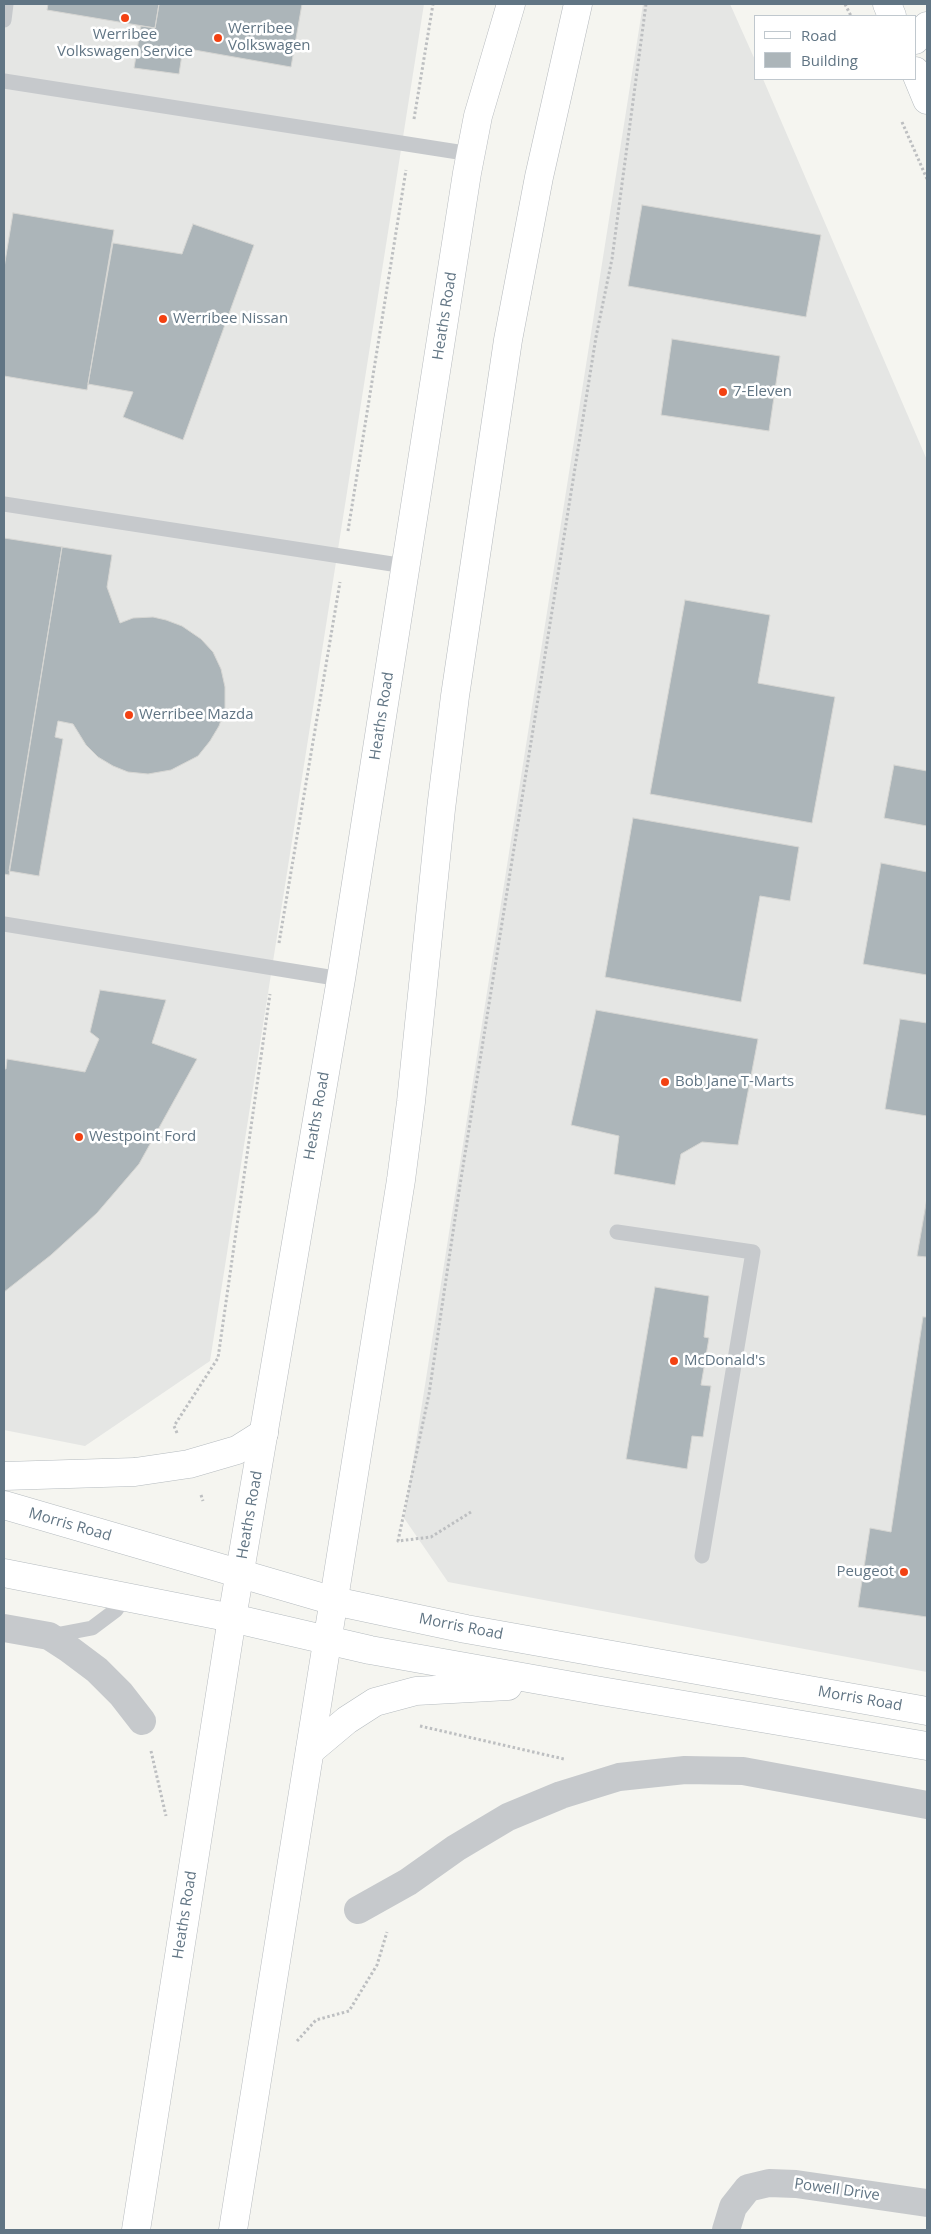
<!DOCTYPE html>
<style>
body{margin:0}
#map{position:relative;width:931px;height:2234px;overflow:hidden;background:#f5f5f0;font-family:"Open Sans",sans-serif}
canvas{display:block}
.frame{position:absolute;inset:0;border:5px solid #617584;pointer-events:none}
.legend{position:absolute;left:754px;top:15px;width:162px;height:65px;box-sizing:border-box;background:#fff;border:1px solid #c0c8ce;margin:0;padding:6px 9px;list-style:none;font-size:15px;color:#617584}
.legend li{display:flex;align-items:center;gap:10px;height:25px}
.legend b{width:25px;border:1px solid #c0c8ce}
</style>
<div id="map">
<canvas width="931" height="2234"></canvas>
<div class="frame"></div>
<ul class="legend">
<li><b style="height:6px;background:#fff"></b>Road</li>
<li><b style="height:14px;background:#acb5b9"></b>Building</li>
</ul>
</div>
<script>
const ctx = document.querySelector('canvas').getContext('2d');
ctx.lineJoin = 'round';
function paint(path, color) {
  ctx.fillStyle = color;
  ctx.fill(path, 'evenodd');
}
function poly(rows) {
  const path = new Path2D();
  for (const r of rows) {
    path.moveTo(r[0], r[1]);
    for (let i = 2; i < r.length; i += 2) path.lineTo(r[i], r[i + 1]);
  }
  return path;
}
function strokePath(path, color, width, dash) {
  ctx.strokeStyle = color;
  ctx.lineWidth = width;
  ctx.lineCap = dash ? 'butt' : 'round';
  ctx.setLineDash(dash || []);
  ctx.stroke(path);
}
function label(font, color, halo, rows, align = 'center') {
  ctx.font = font + ' "Open Sans",sans-serif';
  ctx.lineWidth = 5;
  ctx.setLineDash([]);
  ctx.textBaseline = 'middle';
  ctx.strokeStyle = halo;
  ctx.fillStyle = color;
  for (const [text, x, y, turn = 0] of rows) {
    ctx.save();
    ctx.translate(x, y);
    ctx.rotate((+turn || 0) * Math.PI / 180);
    ctx.textAlign = isNaN(turn) ? turn : align;
    if (halo) ctx.strokeText(text, 0, 0);
    ctx.fillText(text, 0, 0);
    ctx.restore();
  }
}
paint(poly([
 [4,4,424,4,210,1361,85,1446,4,1430],
 [643,4,730,4,755,60,755,79,763,79,927,460,927,1672,448,1582,404,1518]
]), '#e5e6e4');
const building = poly([
 [48,4,159,4,155,28,47,10,48,4],
 [159,4,302,4,291,67,183,48,179,74,134,68,141,26,155,28,159,4],
 [642,205,821,235,806,317,628,286,642,205],
 [13,213,114,230,87,390,4,376,4,268,13,213],
 [193,224,254,245,183,440,123,417,133,392,88,384,113,243,182,254,193,224],
 [672,339,780,356,769,431,661,415,672,339],
 [4,538,62,547,9,875,4,874,4,538],
 [62,547,112,555,107,587,120,623,133,618,153,617,166,620,182,626,201,639,213,652,221,669,225,687,225,709,219,726,210,741,198,756,171,770,148,774,128,772,113,766,98,757,86,745,73,724,58,721,55,737,63,739,39,876,9,871,62,547],
 [685,600,770,615,758,683,835,697,812,823,650,794,685,600],
 [894,765,927,771,927,826,884,818,894,765],
 [633,818,799,847,790,901,760,896,741,1002,605,977,633,818],
 [881,863,927,872,927,975,863,964,881,863],
 [100,990,166,1000,152,1043,197,1059,139,1164,97,1213,51,1255,4,1292,4,1069,6,1069,7,1059,85,1072,99,1039,90,1032,100,990],
 [596,1010,758,1039,738,1145,702,1142,681,1154,675,1185,614,1174,619,1136,571,1125,596,1010],
 [900,1019,927,1023,927,1116,885,1109,900,1019],
 [927,1198,927,1257,917,1256,927,1198],
 [655,1287,709,1296,704,1337,709,1338,701,1385,711,1386,703,1437,692,1436,687,1469,626,1459,655,1287],
 [923,1317,927,1317,927,1617,858,1607,870,1528,891,1532,923,1317]
]);
paint(building, '#acb5b9');
strokePath(building, '#d6d6d3', 1);
const secondary = poly([
 [887,4,892,16],
 [915,40,927,26],
 [915,71,927,100],
 [4,1476,135,1472,189,1464,237,1450,264,1433],
 [4,1505,334,1601,466,1629,927,1711],
 [4,1573,232,1618,370,1650,601,1691,927,1746],
 [310,1751,347,1720,375,1702,416,1691,508,1686]
]);
const primary = poly([
 [136,2230,232,1618,341,979,467,173,478,116,511,4],
 [233,2230,401,1180,411,1102,441,809,455,696,508,340,539,177,578,4]
]);
strokePath(secondary, '#b5bbbf', 29);
strokePath(primary, '#b6babe', 29);
strokePath(poly([
 [845,4,851,16],
 [414,119,433,4],
 [902,122,927,179],
 [348,531,406,170],
 [279,943,340,582],
 [177,1433,174,1426,218,1358,270,994],
 [201,1495,203,1501],
 [471,1512,431,1537,398,1541,429,1394,460,1185,596,337,612,259,646,4],
 [420,1726,564,1759],
 [151,1751,166,1816],
 [297,2041,316,2020,349,2011,377,1965,387,1932]
]), '#bdbfc1', 3, [2.5, 2.5]);
strokePath(poly([
 [4,20,6,4],
 [4,81,471,154],
 [4,504,405,566],
 [4,924,341,979],
 [617,1232,753,1252,702,1556],
 [50,1636,92,1628,116,1610,125,1596]
]), '#c6c9cc', 15);
strokePath(poly([
 [4,1628,49,1636,69,1649,97,1670,121,1694,142,1721],
 [358,1910,408,1882,456,1848,508,1817,561,1795,619,1777,685,1770,743,1771,927,1805],
 [726,2230,733,2207,748,2188,769,2183,796,2184,927,2203]
]), '#c6c9cc', 28);
strokePath(secondary, '#fff', 28);
strokePath(primary, '#fff', 28);
for (const [x, y, r, color] of [
 [125,18,5,"#f34112"],
 [218,38,5,"#f34112"],
 [163,319,5,"#f34112"],
 [723,392,5,"#f34112"],
 [129,715,5,"#f34112"],
 [665,1082,5,"#f34112"],
 [79,1137,5,"#f34112"],
 [674,1361,5,"#f34112"],
 [904,1572,5,"#f34112"]
]) {
  const dot = new Path2D();
  dot.arc(x, y, r, 0, 2 * Math.PI);
  ctx.fillStyle = color;
  ctx.fill(dot);
  strokePath(dot, '#fff', 2);
}
label('15px', '#617584', '#fff', [
 ["Werribee",228,29],
 ["Volkswagen",228,46],
 ["Werribee",125,35,"center"],
 ["Volkswagen Service",125,52,"center"],
 ["Werribee Nissan",173,319],
 ["7-Eleven",733,392],
 ["Werribee Mazda",139,715],
 ["Bob Jane T-Marts",675,1082],
 ["Westpoint Ford",89,1137],
 ["McDonald's",684,1361],
 ["Peugeot",894,1572,"right"]
], 'left');
label('15px', '#617584', '#fff', [
 ["Heaths Road",445,316,-81],
 ["Heaths Road",382,716,-81],
 ["Heaths Road",317,1116,-80],
 ["Heaths Road",250,1515,-80],
 ["Morris Road",70,1525,16],
 ["Morris Road",461,1627,11],
 ["Morris Road",860,1699,10],
 ["Heaths Road",185,1915,-81],
 ["Powell Drive",837,2190,8]
]);
</script>
